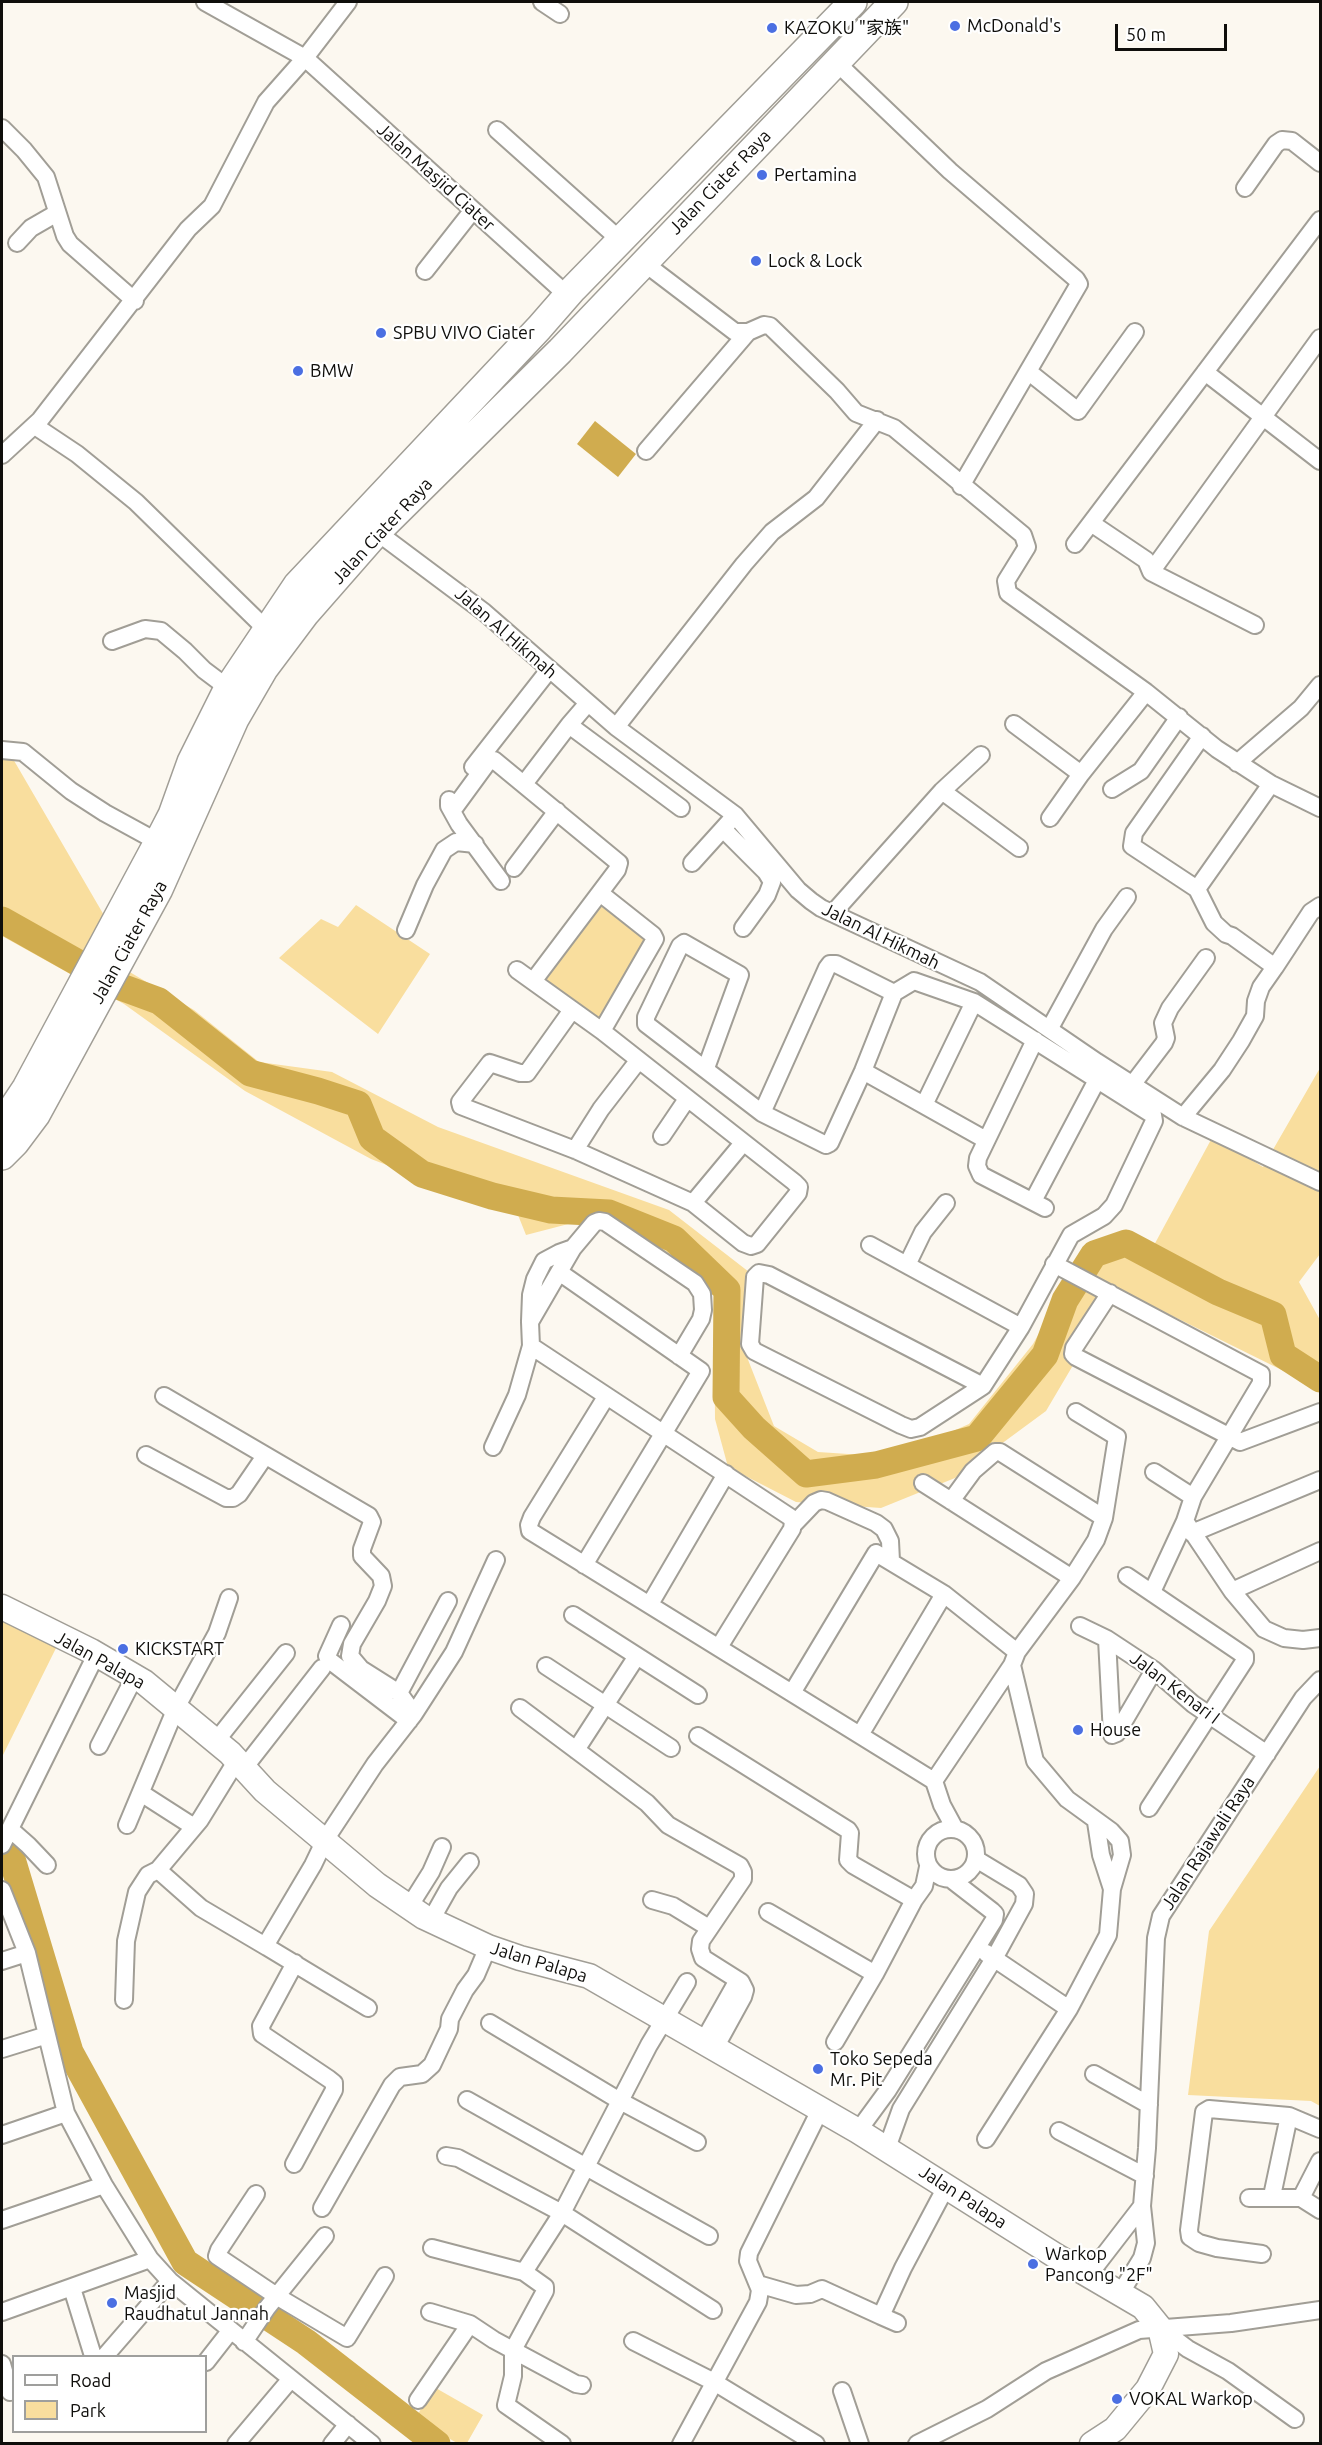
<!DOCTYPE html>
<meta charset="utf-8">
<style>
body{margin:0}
#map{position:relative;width:1322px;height:2445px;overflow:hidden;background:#fcf8f0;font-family:Ubuntu,sans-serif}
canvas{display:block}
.frame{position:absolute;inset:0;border:3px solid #0f0e0b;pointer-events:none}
.legend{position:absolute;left:12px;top:2355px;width:195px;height:78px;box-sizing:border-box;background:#fff;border:2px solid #9f9f9d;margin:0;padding:8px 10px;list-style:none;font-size:18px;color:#0f0e0b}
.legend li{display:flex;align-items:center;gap:12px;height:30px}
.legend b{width:30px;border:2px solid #9f9f9d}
.scale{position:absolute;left:1115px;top:24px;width:112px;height:27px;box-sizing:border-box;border:3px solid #0f0e0b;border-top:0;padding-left:8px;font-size:18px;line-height:21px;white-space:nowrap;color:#0f0e0b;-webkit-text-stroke:4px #fff;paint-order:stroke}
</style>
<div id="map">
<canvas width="1322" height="2445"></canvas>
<div class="frame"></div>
<ul class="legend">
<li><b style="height:8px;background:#fff"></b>Road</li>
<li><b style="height:16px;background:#f9de9e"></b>Park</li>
</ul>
<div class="scale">50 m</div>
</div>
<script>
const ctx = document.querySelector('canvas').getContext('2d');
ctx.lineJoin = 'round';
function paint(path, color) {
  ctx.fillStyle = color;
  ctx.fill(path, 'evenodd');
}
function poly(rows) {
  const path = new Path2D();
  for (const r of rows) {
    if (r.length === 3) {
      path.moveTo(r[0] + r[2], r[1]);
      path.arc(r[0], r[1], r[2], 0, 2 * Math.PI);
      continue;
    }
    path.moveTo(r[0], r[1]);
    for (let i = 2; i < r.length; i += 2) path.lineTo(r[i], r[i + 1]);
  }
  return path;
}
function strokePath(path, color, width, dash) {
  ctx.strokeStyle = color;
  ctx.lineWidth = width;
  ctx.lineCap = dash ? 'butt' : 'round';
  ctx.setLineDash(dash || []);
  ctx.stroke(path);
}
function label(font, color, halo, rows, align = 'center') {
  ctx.font = font + ' Ubuntu,"Noto Sans SC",sans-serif';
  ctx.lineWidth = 4.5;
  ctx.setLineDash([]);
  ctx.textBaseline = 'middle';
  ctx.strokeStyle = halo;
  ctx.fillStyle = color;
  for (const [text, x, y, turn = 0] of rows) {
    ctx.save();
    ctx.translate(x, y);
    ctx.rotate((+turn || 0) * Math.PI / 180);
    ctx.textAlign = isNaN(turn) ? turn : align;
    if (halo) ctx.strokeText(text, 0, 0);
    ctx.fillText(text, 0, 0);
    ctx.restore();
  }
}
paint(poly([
 [9,752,105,917,89,948,194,1010,259,1062,332,1072,438,1127,669,1210,749,1272,745,1352,774,1426,818,1452,894,1457,969,1424,1033,1344,1084,1253,1121,1236,1153,1247,1213,1136,1263,1167,1320,1068,1320,1254,1299,1282,1320,1320,1320,1389,1118,1289,1046,1411,955,1478,881,1508,796,1502,728,1467,715,1419,714,1295,633,1237,576,1222,526,1235,518,1215,371,1159,245,1091,124,1004,2,936,2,759],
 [600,893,653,935,602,1031,530,978],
 [356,905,430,954,378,1034,279,958,321,919,338,927],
 [2,1605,60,1640,2,1757],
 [1320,1766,1320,2106,1311,2101,1188,2095,1209,1931],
 [434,2387,483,2415,467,2443,457,2443,415,2419]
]), '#f9de9e');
paint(poly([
 [595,421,636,454,618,477,577,444]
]), '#d0ac4f');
strokePath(poly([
 [2,920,121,987,159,1001,250,1073,318,1091,358,1104,372,1138,422,1174,492,1196,551,1210,609,1213,674,1239,727,1290,726,1397,754,1428,806,1474,876,1465,977,1438,1045,1355,1065,1300,1094,1254,1126,1243,1218,1292,1273,1315,1283,1355,1320,1379],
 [2,1853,12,1859,70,2052,185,2262,306,2342,437,2444]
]), '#d0ac4f', 27);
const street = poly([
 [205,2,305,58,567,295],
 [542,2,560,14],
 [836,62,950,171,1076,279,1079,284,961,486],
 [2,128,24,150,46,177,65,236,70,244,135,301],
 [497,130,620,240],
 [1245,188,1276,144,1282,140,1292,141,1320,163],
 [17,243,31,228,57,213],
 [643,262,735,332,748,332],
 [425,271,473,210],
 [1029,372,1078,411,1135,332],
 [1205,372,1320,461],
 [35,426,77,454,136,502,267,630],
 [646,451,748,332,764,325,770,326,837,391,856,413,894,428,1023,535,1027,547,1006,581,1008,593,1146,692,1217,749,1271,784,1320,808],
 [2,455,40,420,188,229,212,206,266,102,305,58,348,2],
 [1091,523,1146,560,1151,572,1255,625],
 [377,532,484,612,616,727,735,815,798,890,811,901,821,908,980,982,1097,1062,1183,1117,1320,1182],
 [1075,544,1320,220],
 [1151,572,1320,338],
 [112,641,145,629,161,631,185,651,204,670,228,688],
 [588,703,569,725,681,808],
 [1014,724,1081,774],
 [616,727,744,564,772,532,816,498,877,420],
 [1202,736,1134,833,1132,846,1197,889,1214,923,1226,934,1232,936,1275,967,1311,912,1320,906],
 [2,750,23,752,71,791,105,813,158,842],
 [1237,763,1301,708,1320,685],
 [473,767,549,670],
 [524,784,569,725],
 [1112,789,1141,771,1179,717],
 [942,791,1019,848],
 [449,800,449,806,459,824,501,881],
 [455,807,485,766,490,760,494,760,619,863,617,870,534,980],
 [1050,818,1081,774,1146,692],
 [723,829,766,872,772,882,767,895,743,928],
 [692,863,730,821],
 [514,868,557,811],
 [1197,889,1271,784],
 [600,893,653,935,655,939,602,1031],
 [833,913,942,791,981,755],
 [406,930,425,885,444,850,456,842,475,844],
 [517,970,602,1031,794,1182,799,1187,798,1193,757,1244,751,1246,743,1243,693,1203,575,1150,461,1106,460,1102,490,1063,520,1073,527,1073,572,1010],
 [1050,1028,1104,929,1127,897],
 [1035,1040,978,1158,977,1166,981,1175,1045,1208],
 [706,1068,740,975,684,943,680,946,646,1017,646,1024,762,1113,826,1145,830,1143,863,1071,894,993,914,981,974,1002,1153,1115,1154,1121,1114,1205,1104,1216,1071,1235,1021,1327,983,1386,920,1427,911,1429,901,1425,754,1351,750,1344,755,1277,759,1273,769,1275,983,1386],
 [863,1071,986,1140],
 [1132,1085,1164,1043,1166,1038,1163,1023,1170,1008,1206,958],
 [924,1105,974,1002],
 [762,1113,827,968,830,964,836,964,894,993],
 [1183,1117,1222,1070,1241,1041,1255,1016,1256,1001,1261,987,1275,967],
 [662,1136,687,1099],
 [575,1150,601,1109,638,1061],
 [1033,1201,1097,1080],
 [693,1203,743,1143],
 [870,1245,1021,1327],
 [1054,1264,1261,1374,1261,1383,1193,1497,1185,1521,1232,1591,1264,1629,1284,1638,1303,1640,1320,1638],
 [907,1265,923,1232,946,1203],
 [559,1272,701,1371,584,1565],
 [1110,1293,1074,1348,1073,1354,1076,1357,1240,1442,1320,1412],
 [530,1321,531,1295,535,1279,544,1261,559,1253,573,1248],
 [531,1346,790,1517,793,1522,792,1529,719,1647],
 [164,1396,369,1516,372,1522,362,1549,362,1556,381,1576,383,1586,377,1601,352,1644,350,1656,361,1669,399,1693,414,1714],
 [606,1397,532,1517,529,1525,530,1531,934,1781,942,1805,955,1829],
 [493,1447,517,1395,531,1346,530,1322,573,1248,594,1223,599,1221,605,1222,695,1283,702,1294,703,1310,701,1319,679,1356],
 [146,1455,226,1498,233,1498,239,1494,265,1456],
 [1154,1472,1193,1497],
 [923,1483,1072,1578],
 [951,1501,973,1471,995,1452,1000,1452,1104,1518],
 [793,1525,814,1503,821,1500,827,1501,876,1523,884,1529,890,1541,891,1561],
 [1192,1533,1320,1480],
 [1127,1576,1245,1656,1245,1660,1149,1808],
 [1232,1591,1320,1551],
 [1152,1592,1185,1521],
 [650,1604,726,1474],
 [573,1615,698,1695],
 [341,1625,327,1656,329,1660,409,1721],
 [1080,1626,1107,1639,1154,1670,1193,1704,1267,1754],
 [1107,1639,1112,1735,1117,1733,1154,1670],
 [546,1666,671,1748],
 [399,1693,448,1601],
 [792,1693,876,1553,944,1594,1017,1652],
 [520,1708,647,1803,668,1825,740,1866,743,1872,743,1879,701,1941,700,1949,703,1958,741,1982,745,1990,743,1997,715,2048],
 [860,1735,944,1594],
 [698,1736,848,1830,850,1833,848,1860,853,1865,914,1900],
 [216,1741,286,1653],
 [99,1746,135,1676],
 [576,1750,637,1656],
 [244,1768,322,1668],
 [934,1781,1012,1665,1017,1652,1072,1578,1096,1540,1104,1518,1117,1437,1076,1412],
 [141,1793,194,1827],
 [1096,1822,1101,1855,1112,1889],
 [127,1825,176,1708,217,1633,229,1598],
 [951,1854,25],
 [11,1830,28,1845,47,1865],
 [2,1845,91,1665],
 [158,1870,200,1820,237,1760],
 [2,1890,27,1953,66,2113,104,2185,150,2259,170,2281,372,2444],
 [652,1900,673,1906,709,1928],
 [409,1907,431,1872,442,1847],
 [768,1912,875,1974],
 [431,1920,449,1888,470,1862],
 [986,1953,1069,2009],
 [2,1961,27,1953],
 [124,2000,126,1941,137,1892,148,1875,158,1870,201,1908,267,1947],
 [368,2008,267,1947,268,1941,313,1865,325,1840,375,1764,414,1714,454,1652,496,1560],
 [490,2023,620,2101,697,2142],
 [703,2042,738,1980],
 [835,2042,875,1974,914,1900,924,1886,928,1867],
 [2,2049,47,2035],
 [1094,2074,1149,2105],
 [467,2100,709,2236],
 [858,2131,888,2090,994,1920,995,1914,992,1911,952,1880],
 [1059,2131,1145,2176],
 [2,2135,66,2113],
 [986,2139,1069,2009,1108,1935,1112,1889,1122,1855,1120,1841,1111,1831,1067,1799,1035,1761,1012,1665],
 [887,2148,901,2109,995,1957,1024,1904,1025,1894,1019,1885,976,1859],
 [446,2156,458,2158,562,2213,713,2310],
 [294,2164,334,2090,334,2083,329,2079,262,2034,261,2026,295,1963],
 [256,2194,219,2250,217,2256,278,2297,347,2338,385,2276],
 [1272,2196,1289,2116],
 [1249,2198,1301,2198,1320,2210],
 [1301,2198,1320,2161],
 [322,2208,392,2085,400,2077,422,2074,432,2065,449,2029,450,2019,465,1990,476,1975,488,1947],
 [2,2220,104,2185],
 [432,2248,524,2272],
 [1262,2254,1217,2248,1199,2243,1190,2237,1189,2230,1204,2112,1209,2109,1289,2116,1320,2129],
 [1088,2276,1142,2206],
 [758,2284,796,2295,810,2294,822,2289,881,2316],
 [72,2288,93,2356],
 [1120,2294,1142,2258,1146,2243,1142,2206,1147,2148,1156,1938,1161,1916,1303,1698,1320,1680],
 [2,2312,150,2259],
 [430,2312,470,2324,494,2340,576,2384,582,2385],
 [897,2323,881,2316,903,2268,946,2187],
 [1160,2328,1188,2349,1228,2371,1295,2419],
 [633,2341,714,2382,816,2444],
 [244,2342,267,2308,325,2236],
 [105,2356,170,2281],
 [206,2362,231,2330],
 [2,2364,10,2392],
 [842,2391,860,2444],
 [418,2400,470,2324],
 [236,2444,290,2380],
 [332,2444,348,2424],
 [562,2444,506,2405,513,2376,513,2350,545,2291,545,2287,524,2272,562,2213,649,2045,687,1982],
 [681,2444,758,2302,760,2290,748,2261,749,2253,820,2110],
 [917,2444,987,2409,1046,2371,1139,2330,1231,2323,1320,2310]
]);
const secondary = poly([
 [2,1607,91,1651,144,1682,230,1753,265,1791,377,1885,424,1917,488,1947,520,1958,589,1976,858,2131,1056,2256,1143,2307,1160,2328,1166,2354,1148,2389,1115,2429,1092,2444]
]);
const primary = poly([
 [2,1124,26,1088,158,842,172,815,191,762,228,688,297,585,539,328,573,289,853,2],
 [2,1156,15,1143,36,1115,159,889,235,719,264,669,306,613,377,532,560,351,894,2]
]);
strokePath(street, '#a19e96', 20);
strokePath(secondary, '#a19e96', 27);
strokePath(primary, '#a19e96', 30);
strokePath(street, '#fff', 16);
strokePath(secondary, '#fff', 24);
strokePath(primary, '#fff', 27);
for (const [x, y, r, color] of [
 [955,26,6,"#4b6fe2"],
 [772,28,6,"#4b6fe2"],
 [762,175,6,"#4b6fe2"],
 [756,261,6,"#4b6fe2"],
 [381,333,6,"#4b6fe2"],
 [298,371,6,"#4b6fe2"],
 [123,1649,6,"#4b6fe2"],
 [1078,1730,6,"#4b6fe2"],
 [818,2069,6,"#4b6fe2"],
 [1033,2264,6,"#4b6fe2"],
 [112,2303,6,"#4b6fe2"],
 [1117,2399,6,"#4b6fe2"]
]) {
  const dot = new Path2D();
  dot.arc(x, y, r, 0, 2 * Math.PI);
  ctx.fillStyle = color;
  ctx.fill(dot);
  strokePath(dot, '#fff', 2);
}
label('18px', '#0f0e0b', '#fff', [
 ["McDonald's",967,26],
 ["KAZOKU \"家族\"",784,28],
 ["Pertamina",774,175],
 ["Lock & Lock",768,261],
 ["SPBU VIVO Ciater",393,333],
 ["BMW",310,371],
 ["KICKSTART",135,1649],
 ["House",1090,1730],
 ["Toko Sepeda",830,2059],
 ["Mr. Pit",830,2080],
 ["Warkop",1045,2254],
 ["Pancong \"2F\"",1045,2275],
 ["Masjid",124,2293],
 ["Raudhatul Jannah",124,2314],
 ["VOKAL Warkop",1129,2399]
], 'left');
label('18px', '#0f0e0b', '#fff', [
 ["Jalan Masjid Ciater",436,177,42],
 ["Jalan Ciater Raya",720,182,-46],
 ["Jalan Ciater Raya",382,531,-47],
 ["Jalan Al Hikmah",506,633,41],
 ["Jalan Al Hikmah",881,936,26],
 ["Jalan Ciater Raya",129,942,-61],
 ["Jalan Palapa",100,1660,29],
 ["Jalan Kenari I",1175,1688,37],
 ["Jalan Rajawali Raya",1208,1843,-57],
 ["Jalan Palapa",539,1962,17],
 ["Jalan Palapa",963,2197,33]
]);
</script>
